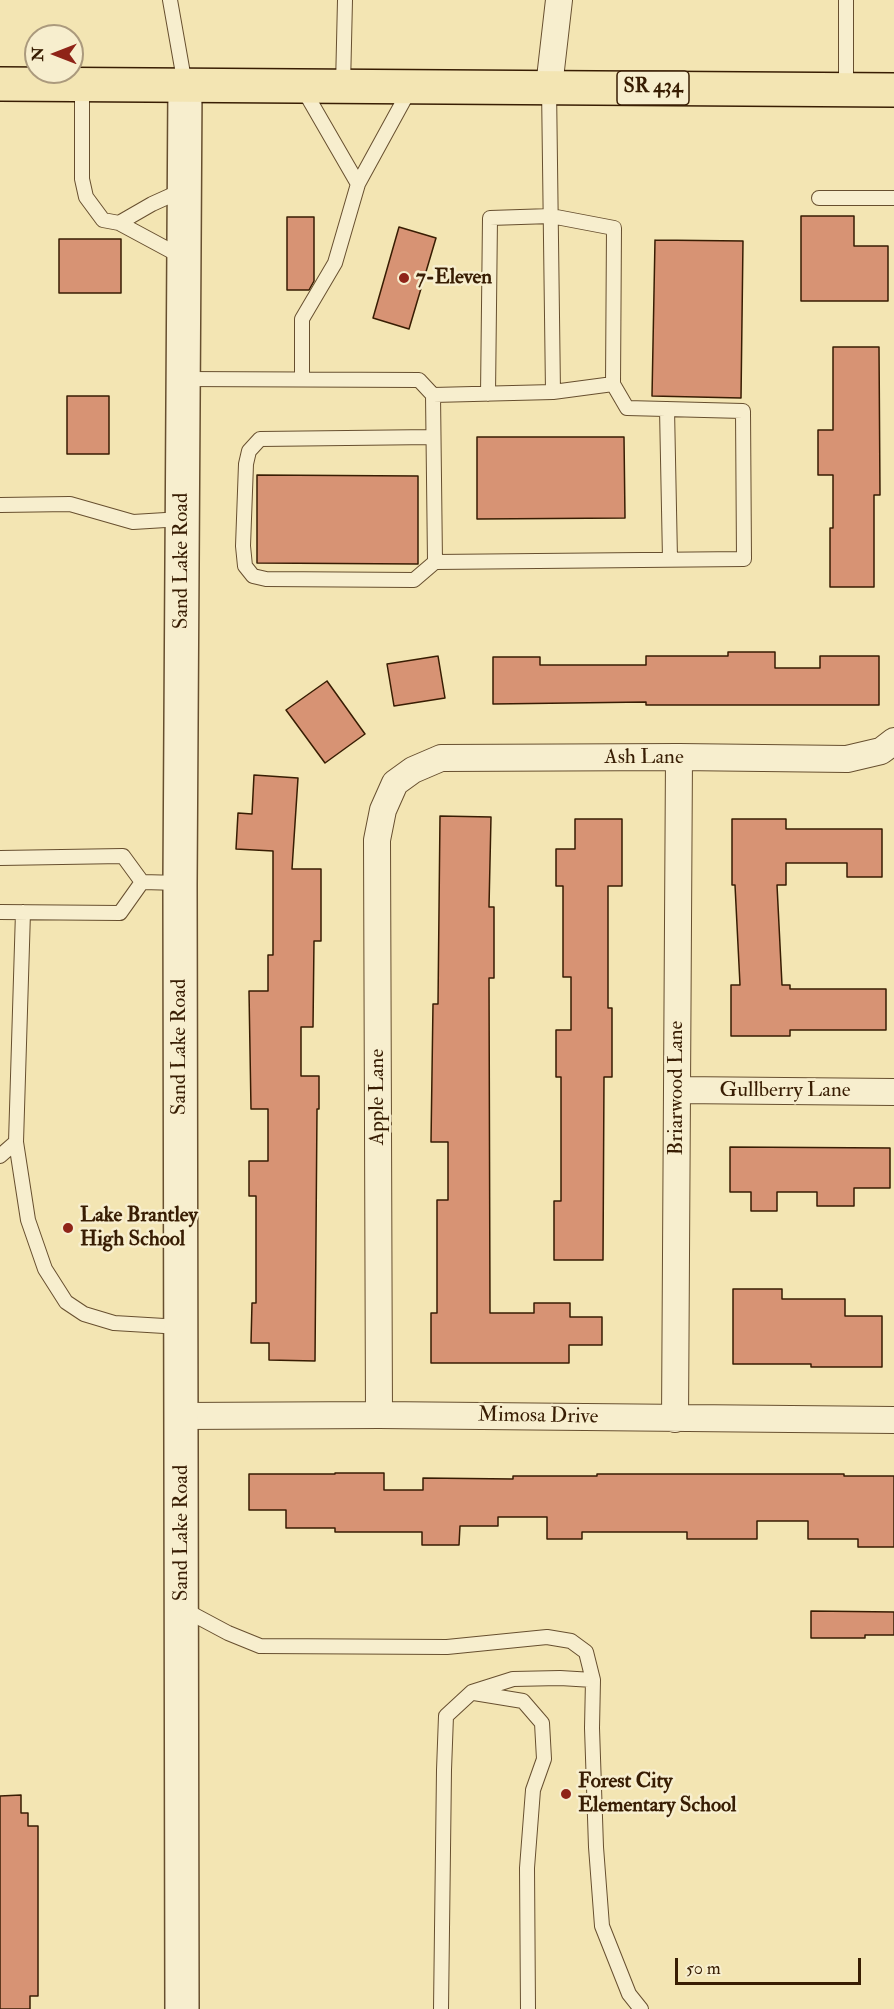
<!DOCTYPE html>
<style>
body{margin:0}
#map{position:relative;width:894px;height:2009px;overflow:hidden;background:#f3e5b3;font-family:"IM FELL Double Pica",serif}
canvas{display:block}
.north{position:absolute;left:24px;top:24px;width:60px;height:60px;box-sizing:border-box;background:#f7eece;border:2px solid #ab9a7d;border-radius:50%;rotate:270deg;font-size:16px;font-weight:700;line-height:24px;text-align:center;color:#381d03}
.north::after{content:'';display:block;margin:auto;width:21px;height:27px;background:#8f2418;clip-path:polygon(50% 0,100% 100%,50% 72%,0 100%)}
.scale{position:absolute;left:675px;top:1958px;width:186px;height:27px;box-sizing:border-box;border:3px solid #381d03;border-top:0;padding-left:8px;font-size:18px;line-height:21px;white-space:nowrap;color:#381d03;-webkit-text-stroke:4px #f7eece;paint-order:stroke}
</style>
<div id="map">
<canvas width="894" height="2009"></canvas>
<div class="north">N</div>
<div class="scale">50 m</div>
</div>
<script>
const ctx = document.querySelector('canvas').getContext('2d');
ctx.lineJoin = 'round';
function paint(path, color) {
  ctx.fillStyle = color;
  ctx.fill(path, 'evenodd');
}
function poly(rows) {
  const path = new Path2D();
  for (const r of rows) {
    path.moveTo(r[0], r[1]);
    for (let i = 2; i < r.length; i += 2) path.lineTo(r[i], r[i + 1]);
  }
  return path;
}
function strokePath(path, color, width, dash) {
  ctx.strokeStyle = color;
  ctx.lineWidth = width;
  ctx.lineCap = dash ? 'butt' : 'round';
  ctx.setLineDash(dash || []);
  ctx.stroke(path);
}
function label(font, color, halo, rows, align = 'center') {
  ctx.font = font + ' "IM FELL Double Pica",serif';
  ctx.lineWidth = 5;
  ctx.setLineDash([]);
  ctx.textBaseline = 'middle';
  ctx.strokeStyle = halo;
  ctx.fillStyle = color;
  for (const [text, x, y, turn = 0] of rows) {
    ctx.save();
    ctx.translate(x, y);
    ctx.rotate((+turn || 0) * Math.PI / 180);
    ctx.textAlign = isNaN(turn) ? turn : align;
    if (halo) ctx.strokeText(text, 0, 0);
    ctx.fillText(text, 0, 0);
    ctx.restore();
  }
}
const building = poly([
 [801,216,854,216,854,246,888,246,888,301,801,301,801,216],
 [287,217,314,217,314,281,309,290,287,290,287,217],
 [399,227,436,238,409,329,373,318,399,227],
 [59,239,121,239,121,293,59,293,59,239],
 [655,240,743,241,741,398,652,396,655,240],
 [833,347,879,347,880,495,874,495,874,587,830,587,830,528,833,528,833,475,818,475,818,430,833,430,833,347],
 [67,396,109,396,109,454,67,454,67,396],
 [477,437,624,437,625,518,477,519,477,437],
 [257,475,418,476,418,564,257,563,257,475],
 [728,652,775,652,775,668,820,668,820,656,879,656,879,705,646,705,646,702,493,704,493,657,540,657,540,665,646,665,646,656,728,656,728,652],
 [438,656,445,698,394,706,387,664,438,656],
 [327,681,365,734,325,763,286,710,327,681],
 [254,775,298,778,292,869,321,869,321,941,314,941,313,1027,301,1027,301,1076,319,1076,319,1109,317,1109,315,1361,269,1360,269,1343,251,1343,252,1303,256,1303,256,1196,249,1196,249,1161,268,1161,268,1109,251,1109,249,991,268,991,268,955,273,955,273,851,236,849,238,813,252,814,254,775],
 [440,816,491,817,489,907,494,907,494,978,489,978,490,1313,534,1313,534,1303,570,1303,570,1317,602,1317,602,1345,569,1345,569,1363,431,1363,431,1313,437,1313,437,1200,448,1200,448,1142,431,1142,433,1004,438,1004,440,816],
 [575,819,622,819,622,886,608,886,608,1008,612,1008,612,1077,604,1077,603,1260,554,1260,554,1201,561,1201,561,1077,556,1077,556,1030,571,1030,571,977,563,977,563,886,556,886,556,849,575,849,575,819],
 [732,819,786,819,786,829,882,829,882,877,847,877,847,863,786,863,786,885,777,885,782,985,790,985,790,989,886,989,886,1030,790,1030,790,1036,731,1036,731,985,740,985,735,885,732,885,732,819],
 [730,1147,890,1148,890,1188,854,1188,854,1206,817,1206,817,1192,777,1192,777,1211,751,1211,751,1192,730,1192,730,1147],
 [733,1289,782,1289,782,1299,845,1299,845,1316,882,1316,882,1367,811,1367,811,1364,733,1364,733,1289],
 [335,1473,384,1473,384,1490,423,1490,423,1478,513,1479,513,1476,597,1476,597,1474,844,1474,844,1476,894,1476,894,1547,858,1547,858,1539,808,1539,808,1521,757,1521,757,1539,687,1539,687,1532,582,1532,582,1539,547,1539,547,1517,498,1517,498,1526,460,1526,459,1545,422,1545,422,1532,335,1532,335,1528,286,1528,286,1510,249,1510,249,1474,335,1474,335,1473],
 [811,1611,894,1612,894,1635,865,1635,865,1638,811,1638,811,1611],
 [21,1795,21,1813,28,1813,28,1826,38,1826,38,1996,30,1996,30,2009,0,2009,0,1796,21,1795]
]);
paint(building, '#d79374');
strokePath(building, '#381d03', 1.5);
const service = poly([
 [170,0,185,85],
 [846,0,846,89],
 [82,84,82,179,86,197,103,220,119,223],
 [343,86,345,0],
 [302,87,358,184],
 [183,190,152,204,119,223,184,258],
 [819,198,894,198],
 [183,379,419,380,433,395,553,392,549,87],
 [302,379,302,319,335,263,358,184,410,89],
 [488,394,490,218,551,216,614,228,613,384,553,392],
 [433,395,435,562,744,559,743,411,627,408,613,384],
 [667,409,670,559],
 [433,437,260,439,249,451,246,464,243,546,245,566,253,576,266,579,414,580,435,562],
 [0,505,70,504,133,522,182,519],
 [0,858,123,856,142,882],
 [142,882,180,883],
 [0,912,120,913,142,882],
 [23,912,16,1142,28,1220,45,1269,66,1302,84,1314,114,1323,181,1327],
 [0,1156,16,1142],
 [183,1609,228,1633,260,1646,447,1647,547,1637,571,1641,586,1652,593,1680,592,1728,596,1847,602,1926,629,1994,641,2009],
 [474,1693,523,1701,542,1723,544,1759,533,1790,527,1868,528,2009],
 [441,2009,444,1770,446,1716,472,1692,513,1679,560,1678,593,1680]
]);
const minor = poly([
 [549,87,559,0],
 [677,1090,894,1092],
 [379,1415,377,840,383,810,395,783,413,770,441,758,679,757,847,759,881,751,894,741],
 [182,1416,379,1415,894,1420],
 [675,1419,679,757]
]);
const tertiary = poly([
 [182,2009,180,883,185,85]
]);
const primary = poly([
 [0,84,894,90]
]);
strokePath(service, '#674f2f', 16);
strokePath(minor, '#674f2f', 28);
strokePath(tertiary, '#674f2f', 36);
strokePath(primary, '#381d03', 36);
strokePath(service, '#f7eece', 14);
strokePath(minor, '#f7eece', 26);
strokePath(tertiary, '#f7eece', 33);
strokePath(primary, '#f3e5b3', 33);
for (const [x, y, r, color] of [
 [404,278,6,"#8f2418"],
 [68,1228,6,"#8f2418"],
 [566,1794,6,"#8f2418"]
]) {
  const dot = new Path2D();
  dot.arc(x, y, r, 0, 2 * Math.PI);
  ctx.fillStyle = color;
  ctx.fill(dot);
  strokePath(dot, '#f7eece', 2);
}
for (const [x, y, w] of [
 [653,88,72]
]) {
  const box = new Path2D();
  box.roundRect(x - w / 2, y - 17, w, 34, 4.5);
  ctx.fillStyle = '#f7eece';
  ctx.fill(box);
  strokePath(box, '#381d03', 1.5);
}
label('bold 20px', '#381d03', null, [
 ["SR 434",653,88]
]);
label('bold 21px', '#381d03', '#f7eece', [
 ["7-Eleven",416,278],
 ["Lake Brantley",80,1216],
 ["High School",80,1240],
 ["Forest City",578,1782],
 ["Elementary School",578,1806]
], 'left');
label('21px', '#381d03', '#f7eece', [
 ["Sand Lake Road",182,561,-90],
 ["Ash Lane",644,758],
 ["Sand Lake Road",180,1047,-90],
 ["Briarwood Lane",677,1088,-90],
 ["Gullberry Lane",785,1091],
 ["Apple Lane",378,1097,-90],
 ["Mimosa Drive",538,1417,1],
 ["Sand Lake Road",182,1533,-90]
]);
</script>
